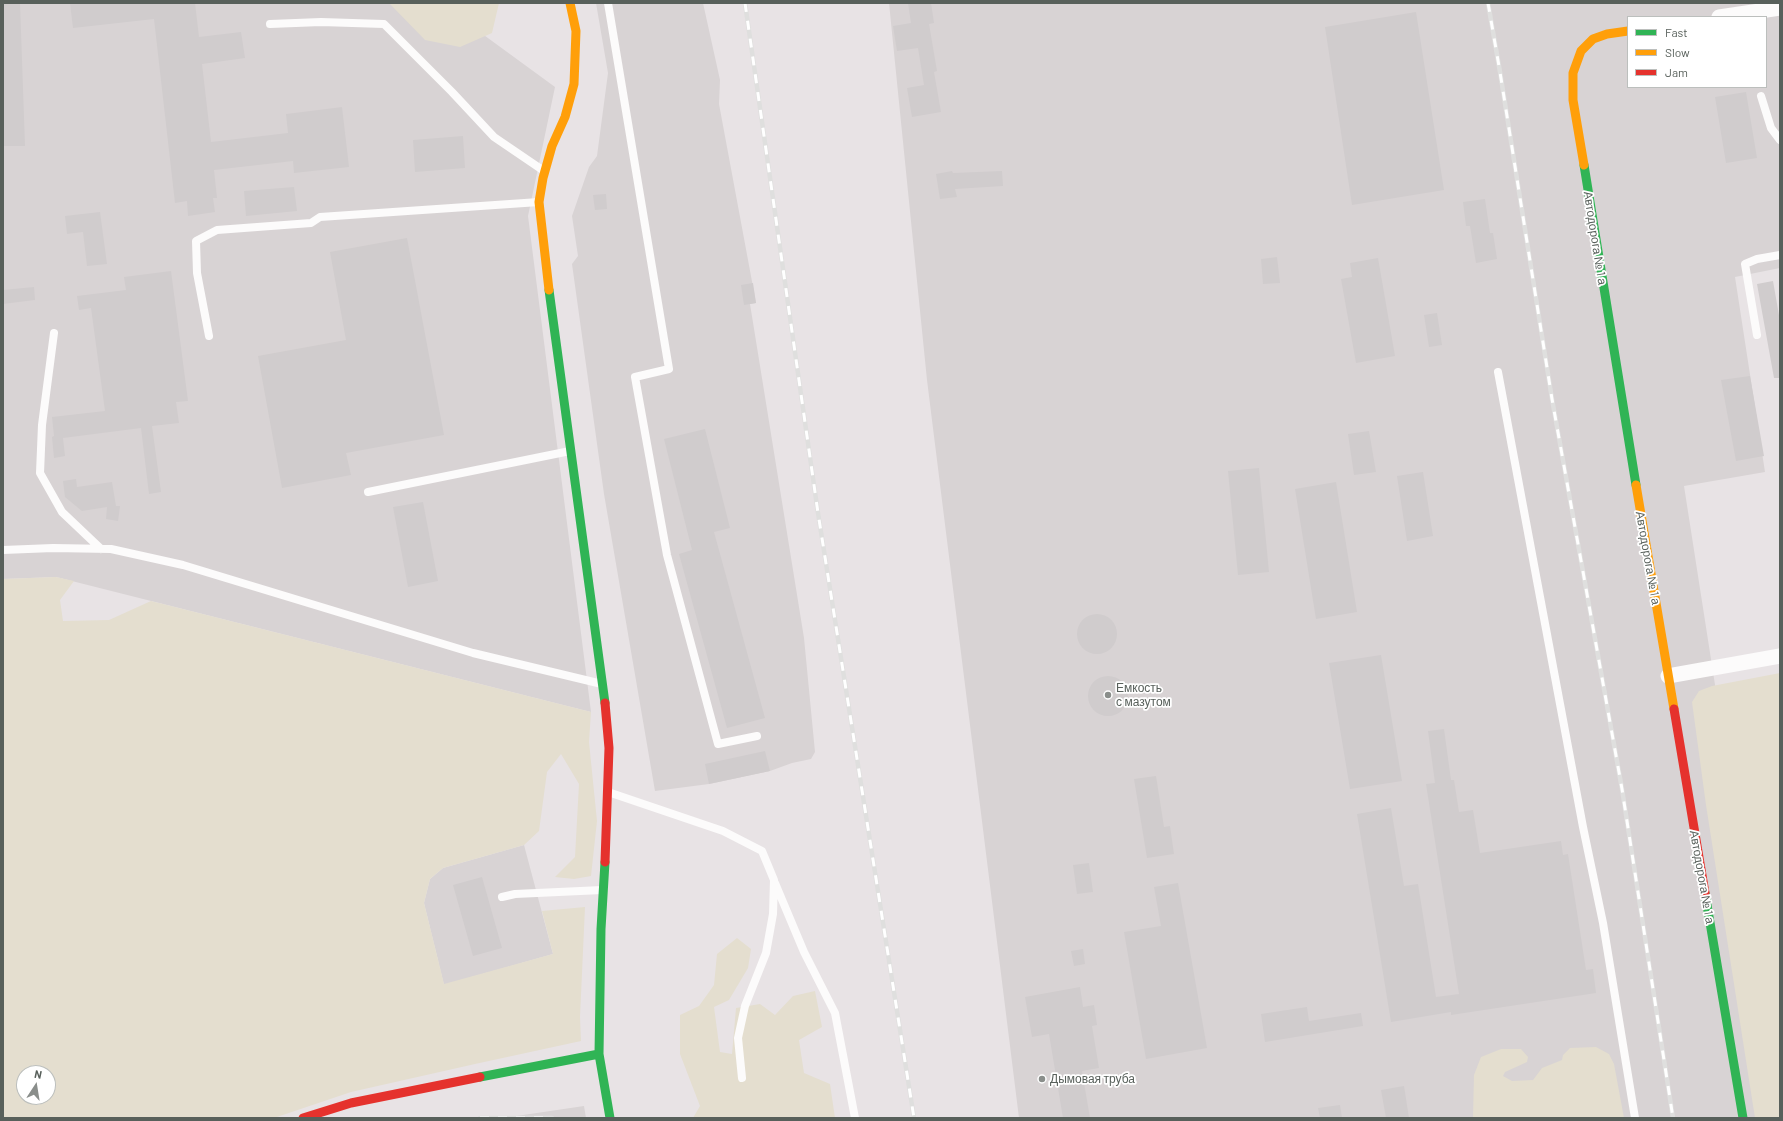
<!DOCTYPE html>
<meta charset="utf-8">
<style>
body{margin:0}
#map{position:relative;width:1783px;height:1121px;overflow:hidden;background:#e8e3e5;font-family:Barlow,sans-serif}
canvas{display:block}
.frame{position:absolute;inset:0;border:4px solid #58605b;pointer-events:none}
.legend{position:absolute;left:1627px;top:16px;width:140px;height:72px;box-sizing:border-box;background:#fff;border:1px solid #bcbfbd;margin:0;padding:5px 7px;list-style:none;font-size:12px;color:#58605b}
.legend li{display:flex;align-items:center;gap:8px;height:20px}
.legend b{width:20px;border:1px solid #bcbfbd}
.north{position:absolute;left:16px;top:1065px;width:40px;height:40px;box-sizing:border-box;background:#fff;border:1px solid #bcbfbd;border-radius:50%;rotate:12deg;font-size:11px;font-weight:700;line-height:16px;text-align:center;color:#58605b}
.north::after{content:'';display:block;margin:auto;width:14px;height:18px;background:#8a8e8b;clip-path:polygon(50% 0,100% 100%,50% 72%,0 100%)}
</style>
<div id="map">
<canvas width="1783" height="1121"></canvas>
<div class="frame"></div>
<ul class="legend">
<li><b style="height:5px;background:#30b455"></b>Fast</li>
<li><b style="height:5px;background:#ff9f0a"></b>Slow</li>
<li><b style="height:5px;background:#e5322d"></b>Jam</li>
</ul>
<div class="north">N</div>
</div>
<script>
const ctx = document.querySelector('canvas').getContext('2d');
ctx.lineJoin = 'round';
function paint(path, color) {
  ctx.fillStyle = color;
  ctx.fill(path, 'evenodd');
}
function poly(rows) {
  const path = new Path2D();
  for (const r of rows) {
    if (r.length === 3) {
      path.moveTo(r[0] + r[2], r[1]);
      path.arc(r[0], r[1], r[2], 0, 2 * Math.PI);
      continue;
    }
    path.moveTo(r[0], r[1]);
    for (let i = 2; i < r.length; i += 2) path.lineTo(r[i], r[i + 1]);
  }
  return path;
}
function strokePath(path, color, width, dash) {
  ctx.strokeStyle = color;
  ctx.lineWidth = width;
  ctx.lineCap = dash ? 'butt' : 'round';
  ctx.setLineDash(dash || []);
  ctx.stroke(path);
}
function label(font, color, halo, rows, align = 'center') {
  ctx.font = font + ' Barlow,sans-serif';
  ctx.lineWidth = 3.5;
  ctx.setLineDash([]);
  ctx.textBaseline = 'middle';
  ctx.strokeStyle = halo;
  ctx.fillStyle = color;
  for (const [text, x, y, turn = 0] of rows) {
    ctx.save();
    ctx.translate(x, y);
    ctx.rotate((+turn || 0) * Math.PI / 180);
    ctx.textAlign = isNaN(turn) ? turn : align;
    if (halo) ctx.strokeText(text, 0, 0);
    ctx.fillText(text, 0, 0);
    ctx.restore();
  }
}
paint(poly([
 [3,3,440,3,555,87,528,216,591,712,56,577,3,579],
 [596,3,703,3,720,80,719,104,756,303,750,304,804,638,815,752,811,759,792,763,770,771,709,784,655,791,604,494,572,264,578,256,572,216,589,167,597,156,608,73],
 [889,3,1780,3,1780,268,1735,277,1765,472,1684,486,1780,1102,1780,1118,1019,1118,927,380],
 [1628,17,1766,17,1766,87,1628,87],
 [524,845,553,954,444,985,424,903,430,879,443,868],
 [584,1106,586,1118,503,1118]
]), '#d8d3d4');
paint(poly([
 [389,3,499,3,492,33,460,47,425,40],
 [56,577,74,581,60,600,63,621,109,620,151,601,591,712,589,742,597,821,591,876,574,879,555,877,575,857,579,784,561,754,547,772,539,831,524,845,443,868,430,879,424,903,444,984,553,954,542,911,585,907,580,1017,581,1041,475,1064,351,1092,274,1118,3,1118,3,579],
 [24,1073,48,1073,48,1097,24,1097],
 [1780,673,1780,1118,1755,1118,1706,805,1692,702,1699,691,1712,686],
 [737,938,751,949,748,968,729,1000,714,1007,720,1052,732,1054,736,1008,760,1004,775,1015,793,996,815,991,822,1027,799,1040,804,1073,830,1084,835,1118,693,1118,700,1106,680,1054,680,1015,699,1006,714,985,717,954],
 [1596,1047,1609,1054,1614,1064,1624,1118,1473,1118,1474,1075,1481,1057,1501,1049,1521,1049,1528,1057,1527,1062,1505,1072,1503,1076,1512,1081,1533,1080,1542,1068,1562,1060,1563,1055,1570,1048]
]), '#e4decf');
paint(poly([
 [3,3,20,3,25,146,3,146],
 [70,3,195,3,199,37,241,32,245,58,202,64,211,142,288,133,286,114,342,107,349,167,294,173,293,161,214,170,217,198,213,198,215,212,188,216,187,201,175,203,154,19,73,28],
 [908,3,931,3,934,23,929,24,937,71,934,72,941,112,912,117,907,88,924,85,918,48,897,51,893,26,911,23],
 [1416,12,1444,190,1352,205,1325,27],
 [1746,92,1757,158,1726,163,1715,97],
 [463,136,465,168,415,172,413,140],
 [952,171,953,173,1002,171,1003,186,955,189,957,197,940,199,936,174],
 [294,187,297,211,246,216,244,191],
 [606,194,607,209,595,210,593,195],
 [1485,199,1490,233,1493,233,1497,259,1476,263,1470,226,1466,226,1463,202],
 [100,212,107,264,87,266,83,232,67,234,65,216],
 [407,238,444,435,346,453,351,475,282,488,258,356,346,340,330,252],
 [1277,257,1280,283,1263,284,1261,259],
 [1378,258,1395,356,1356,363,1341,279,1352,277,1350,263],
 [171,271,188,401,176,402,179,423,152,426,161,492,149,494,141,428,63,438,65,456,54,458,52,437,54,436,52,417,105,411,91,308,79,310,77,296,126,290,124,277],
 [1773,281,1780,321,1780,378,1774,378,1757,284],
 [753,283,756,303,744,305,741,285],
 [34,287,35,300,3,304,3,290],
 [1437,313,1442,345,1429,347,1424,315],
 [1750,376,1764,456,1736,461,1721,380],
 [705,429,730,528,714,532,765,718,727,728,679,554,692,550,664,439],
 [1369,431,1376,472,1354,475,1348,434],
 [1259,468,1269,572,1238,575,1228,471],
 [1423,472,1433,536,1407,541,1397,476],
 [76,479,77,487,112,482,116,506,120,506,118,521,106,519,107,507,82,511,65,497,63,481],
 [1336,482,1357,612,1316,619,1295,489],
 [423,502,438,581,408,587,393,507],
 [1097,634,20],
 [1381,655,1402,781,1350,789,1329,663],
 [1108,696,20],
 [1444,729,1451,780,1454,780,1459,812,1473,810,1480,853,1561,841,1563,855,1568,854,1586,970,1593,969,1596,993,1451,1015,1451,1012,1391,1022,1357,814,1391,808,1404,886,1418,884,1436,997,1459,994,1426,784,1435,783,1428,731],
 [765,751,770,771,709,784,705,764],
 [1156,776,1164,827,1170,826,1174,854,1147,858,1134,779],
 [1089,863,1093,892,1077,894,1073,865],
 [482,877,502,948,473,956,453,885],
 [1178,883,1207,1048,1146,1059,1124,932,1161,926,1154,887],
 [1083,949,1085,964,1074,966,1071,951],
 [1080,987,1083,1007,1094,1005,1097,1025,1092,1026,1099,1068,1082,1071,1090,1118,1063,1118,1049,1034,1032,1037,1025,997],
 [1307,1007,1309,1021,1361,1013,1363,1026,1265,1042,1261,1014],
 [1404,1086,1409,1118,1386,1118,1381,1090],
 [1340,1105,1342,1118,1320,1118,1318,1108]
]), '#d0cccd');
strokePath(poly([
 [608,3,669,369,635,377,667,555,718,744,757,736],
 [270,24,321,22,384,24,452,92,494,137,544,171],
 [1761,96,1771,128,1780,140],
 [54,333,42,425,40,473,62,512,101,549],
 [1757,335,1745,264,1757,259,1780,255],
 [209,336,197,273,196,241,217,230,311,223,320,217,539,202],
 [1498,372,1583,827,1603,923,1635,1118],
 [368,492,570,451],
 [3,550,53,548,111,549,183,565,473,653,602,684],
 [608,792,723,831,762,851,774,880,773,914,766,953,745,1006,738,1038,742,1078],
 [775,883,804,952,835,1013,855,1118],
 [502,897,515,894,602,890]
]), '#fcfbfb', 8);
strokePath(poly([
 [1719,17,1780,8],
 [1668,676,1780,656]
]), '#fcfbfb', 15);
strokePath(poly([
 [1584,165,1636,485],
 [549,290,605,703],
 [605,862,601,929,599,1054,610,1118],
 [1705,893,1743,1118],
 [480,1077,599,1054]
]), '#30b455', 9);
strokePath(poly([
 [1584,165,1573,100,1573,73,1581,51,1593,39,1607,34,1628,31],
 [549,290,539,202,543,178,552,146,565,117,574,84,576,31,570,3],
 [1636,485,1674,709]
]), '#ff9f0a', 9);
strokePath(poly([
 [605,703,609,748,605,862],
 [1674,709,1705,893],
 [303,1118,351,1103,480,1077]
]), '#e5322d', 9);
const rail = poly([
 [745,3,818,513,914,1118],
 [1488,3,1500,72,1552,399,1622,789,1673,1118],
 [480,1118,552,1118]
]);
strokePath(rail, '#dfdfde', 4.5);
strokePath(rail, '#fff', 3, [9]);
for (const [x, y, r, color] of [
 [1108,695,4,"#8a8e8b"],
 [1042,1079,4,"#8a8e8b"]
]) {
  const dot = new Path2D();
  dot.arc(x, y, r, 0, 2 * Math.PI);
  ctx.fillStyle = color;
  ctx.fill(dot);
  strokePath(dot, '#fff', 1.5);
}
label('12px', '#58605b', '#fff', [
 ["Автодорога № 1 а",1595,238,81],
 ["Автодорога № 1 а",1648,558,80],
 ["Автодорога № 1 а",1702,877,80]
]);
label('12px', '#58605b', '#fff', [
 ["Емкость",1116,688],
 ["с мазутом",1116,702],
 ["Дымовая труба",1050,1079]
], 'left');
</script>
